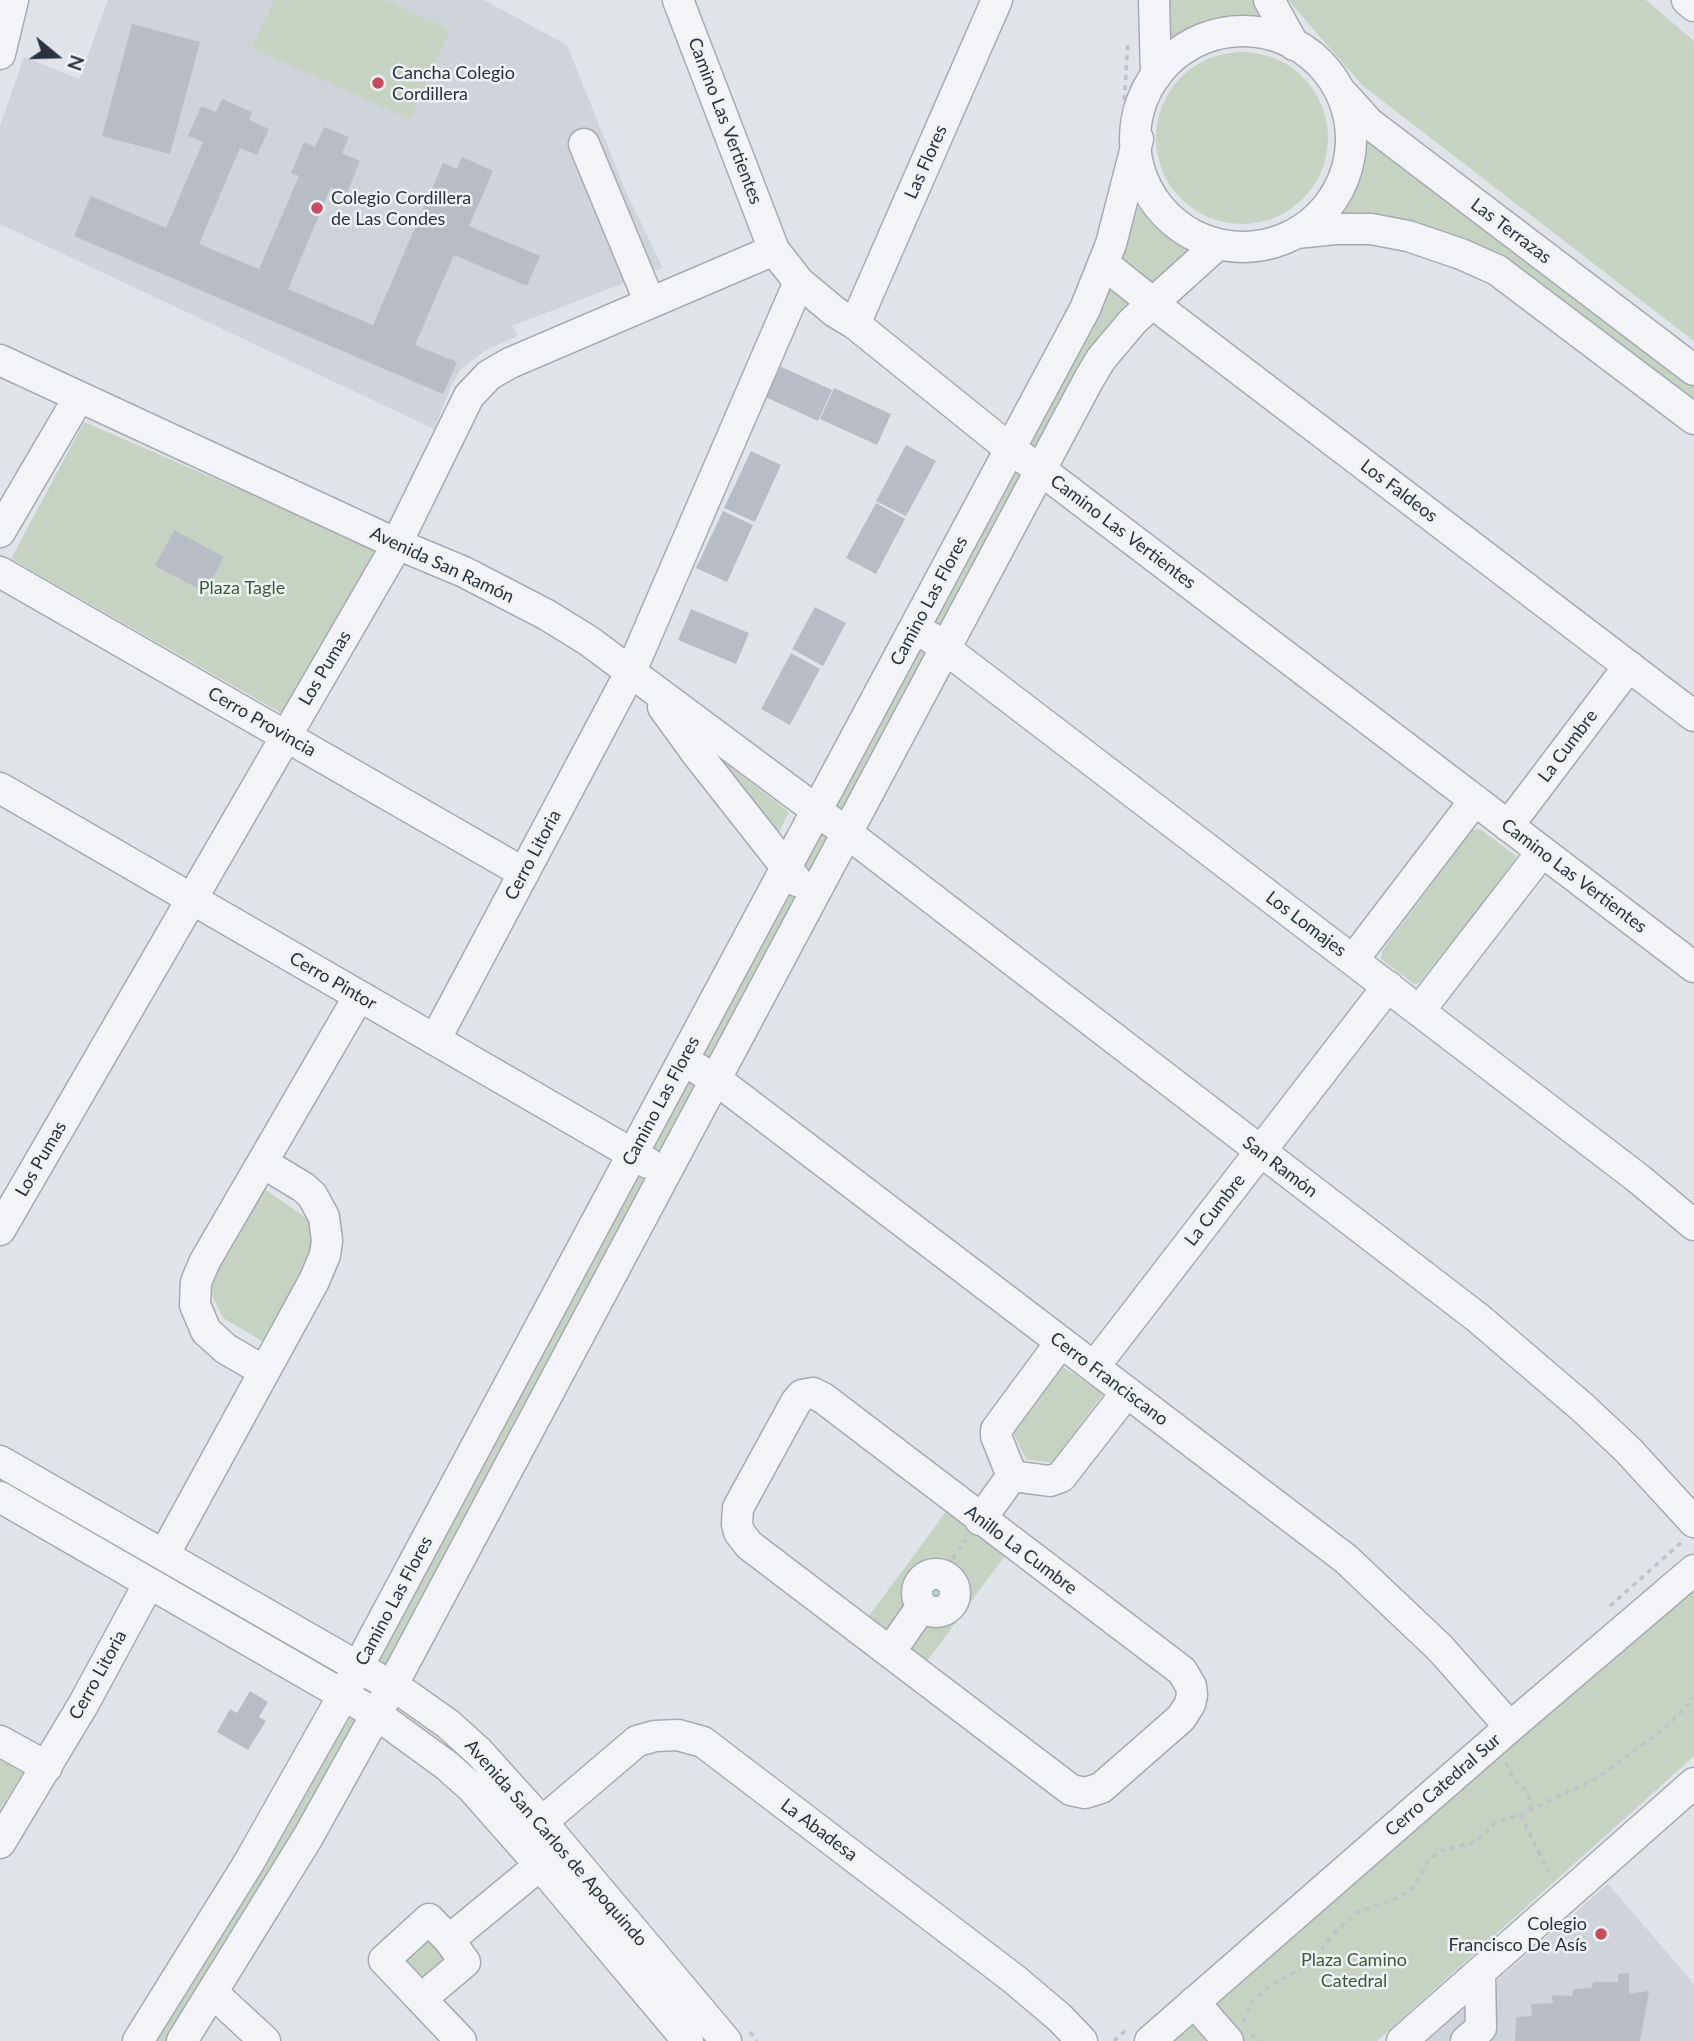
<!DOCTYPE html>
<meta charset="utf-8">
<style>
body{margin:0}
#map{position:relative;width:1694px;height:2041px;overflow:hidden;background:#e0e4e9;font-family:Lato,sans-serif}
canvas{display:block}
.north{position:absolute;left:21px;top:21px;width:70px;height:70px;-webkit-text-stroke:5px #f0f3f6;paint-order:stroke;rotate:109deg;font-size:19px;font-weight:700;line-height:28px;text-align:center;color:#2a323f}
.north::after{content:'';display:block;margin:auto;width:24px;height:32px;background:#2a323f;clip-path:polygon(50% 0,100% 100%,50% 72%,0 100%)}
</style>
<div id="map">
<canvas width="1694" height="2041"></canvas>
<div class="north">N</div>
</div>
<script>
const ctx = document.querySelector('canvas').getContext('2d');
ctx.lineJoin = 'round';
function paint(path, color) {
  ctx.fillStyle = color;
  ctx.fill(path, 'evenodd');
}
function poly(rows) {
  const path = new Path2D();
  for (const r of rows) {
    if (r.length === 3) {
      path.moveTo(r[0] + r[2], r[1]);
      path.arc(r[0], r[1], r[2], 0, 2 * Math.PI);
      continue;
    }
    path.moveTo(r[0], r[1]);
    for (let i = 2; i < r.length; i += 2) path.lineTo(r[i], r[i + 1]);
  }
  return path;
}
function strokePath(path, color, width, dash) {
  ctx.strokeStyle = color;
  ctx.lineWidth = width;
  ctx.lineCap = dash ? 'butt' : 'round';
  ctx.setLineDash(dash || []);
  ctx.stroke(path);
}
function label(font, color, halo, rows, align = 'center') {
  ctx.font = font + ' Lato,sans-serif';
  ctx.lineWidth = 5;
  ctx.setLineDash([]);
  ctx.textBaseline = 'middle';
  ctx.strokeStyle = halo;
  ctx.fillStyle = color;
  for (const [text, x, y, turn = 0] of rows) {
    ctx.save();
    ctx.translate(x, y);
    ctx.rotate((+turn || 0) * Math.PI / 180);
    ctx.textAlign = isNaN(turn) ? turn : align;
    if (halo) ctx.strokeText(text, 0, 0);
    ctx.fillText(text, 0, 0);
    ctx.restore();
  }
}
paint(poly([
 [108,0,484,0,567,45,626,192,663,268,512,326,518,336,486,350,460,370,451,386,434,429,0,224,0,126,24,57,79,79],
 [1608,1884,1694,1984,1694,2041,1427,2041]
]), '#cfd3da');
paint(poly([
 [274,0,385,0,450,30,410,119,252,48],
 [1165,0,1255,0,1266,21,1222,17,1168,45],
 [1288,0,1646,0,1694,41,1694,341,1362,85],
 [1242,138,86],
 [1369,134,1694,384,1694,405,1510,261,1455,236,1414,222,1383,217,1333,215,1352,189,1360,165,1360,136],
 [1135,208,1146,208,1172,234,1199,244,1156,282,390,1664,244,1922,169,2041,147,2041],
 [84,422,377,549,283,714,11,559],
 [711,752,789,812,776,838],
 [1480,829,1516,856,1515,864,1419,983,1414,984,1381,959,1382,951,1472,830],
 [260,1186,315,1224,314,1263,269,1345,223,1318,208,1287],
 [1062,1366,1103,1394,1052,1463,1026,1459,1013,1432],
 [0,1473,333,1666,329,1674,0,1483],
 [948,1509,1007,1553,922,1668,863,1624],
 [1694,1591,1694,1756,1377,2041,1167,2041],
 [0,1753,28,1765,0,1809],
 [428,1929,456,1961,422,1991,394,1959]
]), '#c6d2c2');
paint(poly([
 [132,24,200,42,170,154,102,136],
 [222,99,252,112,249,120,269,129,257,155,240,148,199,244,259,269,299,176,291,173,304,142,315,147,324,127,349,137,342,153,360,161,347,193,331,187,288,289,373,325,443,163,457,169,462,157,493,171,469,226,540,256,527,286,454,255,415,345,457,362,443,394,74,236,91,196,166,228,203,142,188,136,201,106,216,112],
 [775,364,832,390,818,421,761,395],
 [834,388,891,414,877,445,820,419],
 [906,445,936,461,906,516,876,501],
 [751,451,781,465,755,522,724,508],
 [876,503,905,519,876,574,846,558],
 [723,511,753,525,727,582,696,568],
 [174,530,224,557,205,592,155,566],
 [815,607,846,623,823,666,792,649],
 [691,609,749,633,736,664,678,640],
 [791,653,820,669,790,725,761,709],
 [250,1691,268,1702,259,1717,266,1721,248,1750,217,1732,230,1709,237,1713],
 [1629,1973,1629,1994,1649,1991,1640,2041,1515,2041,1516,2017,1532,2016,1531,2004,1553,2003,1552,1995,1572,1996,1574,1989,1592,1988,1593,1982,1618,1982,1618,1974]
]), '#b8bdc5');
const minor = poly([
 [678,0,774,250,799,282,835,312,855,324,1010,449,1041,470,1694,967],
 [1154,0,1156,76],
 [1269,0,1294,45],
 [1687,0,1694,6],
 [1243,139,108],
 [0,54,13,0],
 [1343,94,1369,123,1694,370],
 [584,144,650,303],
 [1296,233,1335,229,1371,229,1408,236,1461,254,1497,270,1694,419],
 [1104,264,1168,315,1694,716],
 [855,324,997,0],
 [0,360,397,544,464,572,547,615,589,641,847,833,1478,1318,1582,1407,1628,1450,1694,1522],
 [0,532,79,397],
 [0,572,524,873],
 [930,637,1639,1179,1694,1225],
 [663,707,697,754,797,881],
 [0,788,648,1163],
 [1508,826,1629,666],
 [1353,960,1475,800],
 [1420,1010,1542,852],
 [435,1040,631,671,799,282],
 [698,1069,726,1087,1346,1559,1440,1648,1510,1727],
 [0,1230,390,557,469,396,489,375,510,363,774,250],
 [1094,1367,1388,986],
 [264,1371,226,1349,206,1331,195,1305,196,1282,205,1261,359,996],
 [813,1393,823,1398,1182,1671,1191,1686,1192,1695,1190,1704,1181,1718,1101,1788,1085,1793,1071,1790,749,1545,739,1532,737,1524,738,1508,796,1402,802,1395,813,1393],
 [0,1461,407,1695,448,1724,479,1752,542,1822,726,2041],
 [1012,1476,996,1436,996,1430,1061,1342],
 [1012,1476,1050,1481,1061,1477,1127,1392],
 [0,1497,376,1714,446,1765,472,1788,540,1865,688,2041],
 [980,1520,1012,1476],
 [164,1555,314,1281,325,1255,327,1241,324,1217,312,1195,303,1187,263,1163],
 [936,1593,19],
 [890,1652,922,1606],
 [0,1741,47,1767],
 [542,1822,637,1741,655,1736,678,1735,703,1742,1014,1979,1060,2018,1082,2041],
 [0,1843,83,1705,149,1583],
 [449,1940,465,1962,421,1999,384,1960,429,1919,449,1940,540,1865],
 [213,1993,265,2041],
 [421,1999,461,2041],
 [1194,2002,1228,2041],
 [138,2041,248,1864,335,1710,1085,309,1111,244,1138,139],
 [182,2041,308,1837,392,1686,1089,379,1101,359,1133,321,1217,245],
 [1150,2041,1510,1727,1694,1570],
 [1402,2041,1694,1783],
 [1466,2041,1481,2028,1480,1972]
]);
strokePath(minor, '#a6abb3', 33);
strokePath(poly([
 [1123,120,1128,41],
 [941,1575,966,1540],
 [1610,1606,1683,1541],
 [1506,1763,1514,1780,1527,1791,1531,1809],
 [1520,1815,1552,1878],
 [1243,2022,1252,2002,1271,1985,1310,1964,1332,1935,1356,1913,1400,1897,1414,1887,1428,1861,1440,1851,1475,1842,1496,1822,1520,1815,1597,1778,1665,1728,1694,1698],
 [750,2032,757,2041],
 [1251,2035,1261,2041],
 [1114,2041,1128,2028]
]), '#bfc2c7', 3.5, [5, 5]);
strokePath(minor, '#f3f4f7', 30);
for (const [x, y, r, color] of [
 [378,83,7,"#c84b5f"],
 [317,208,7,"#c84b5f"],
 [1601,1934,7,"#c84b5f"]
]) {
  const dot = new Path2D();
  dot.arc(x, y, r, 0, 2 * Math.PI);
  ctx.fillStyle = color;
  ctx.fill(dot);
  strokePath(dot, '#f0f3f6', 2.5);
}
label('18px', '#2a323f', '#f0f3f6', [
 ["Cancha Colegio",392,73],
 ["Cordillera",392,94],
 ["Colegio Cordillera",331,198],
 ["de Las Condes",331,219],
 ["Colegio",1587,1924,"right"],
 ["Francisco De Asís",1587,1945,"right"]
], 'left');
label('18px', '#2a323f', '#f0f3f6', [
 ["Camino Las Vertientes",725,121,69],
 ["Las Flores",926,162,-66],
 ["Las Terrazas",1511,231,37],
 ["Los Faldeos",1399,491,37],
 ["Camino Las Vertientes",1123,532,37],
 ["Avenida San Ramón",442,565,25],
 ["Camino Las Flores",929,601,-62],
 ["Los Pumas",325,668,-59],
 ["Cerro Provincia",262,722,30],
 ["La Cumbre",1568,746,-53],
 ["Cerro Litoria",533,855,-62],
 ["Camino Las Vertientes",1574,876,37],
 ["Los Lomajes",1306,924,37],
 ["Cerro Pintor",333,981,30],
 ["Camino Las Flores",661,1101,-62],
 ["Los Pumas",41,1159,-60],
 ["San Ramón",1280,1167,37],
 ["La Cumbre",1215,1210,-52],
 ["Cerro Franciscano",1109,1379,37],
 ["Anillo La Cumbre",1021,1550,37],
 ["Camino Las Flores",394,1601,-62],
 ["Cerro Litoria",98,1675,-61],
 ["Cerro Catedral Sur",1443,1785,-41],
 ["La Abadesa",819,1830,37],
 ["Avenida San Carlos de Apoquindo",556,1843,49]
]);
label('18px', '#3e5a38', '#f0f3f6', [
 ["Plaza Tagle",242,588],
 ["Plaza Camino",1354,1960],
 ["Catedral",1354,1981]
]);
</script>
